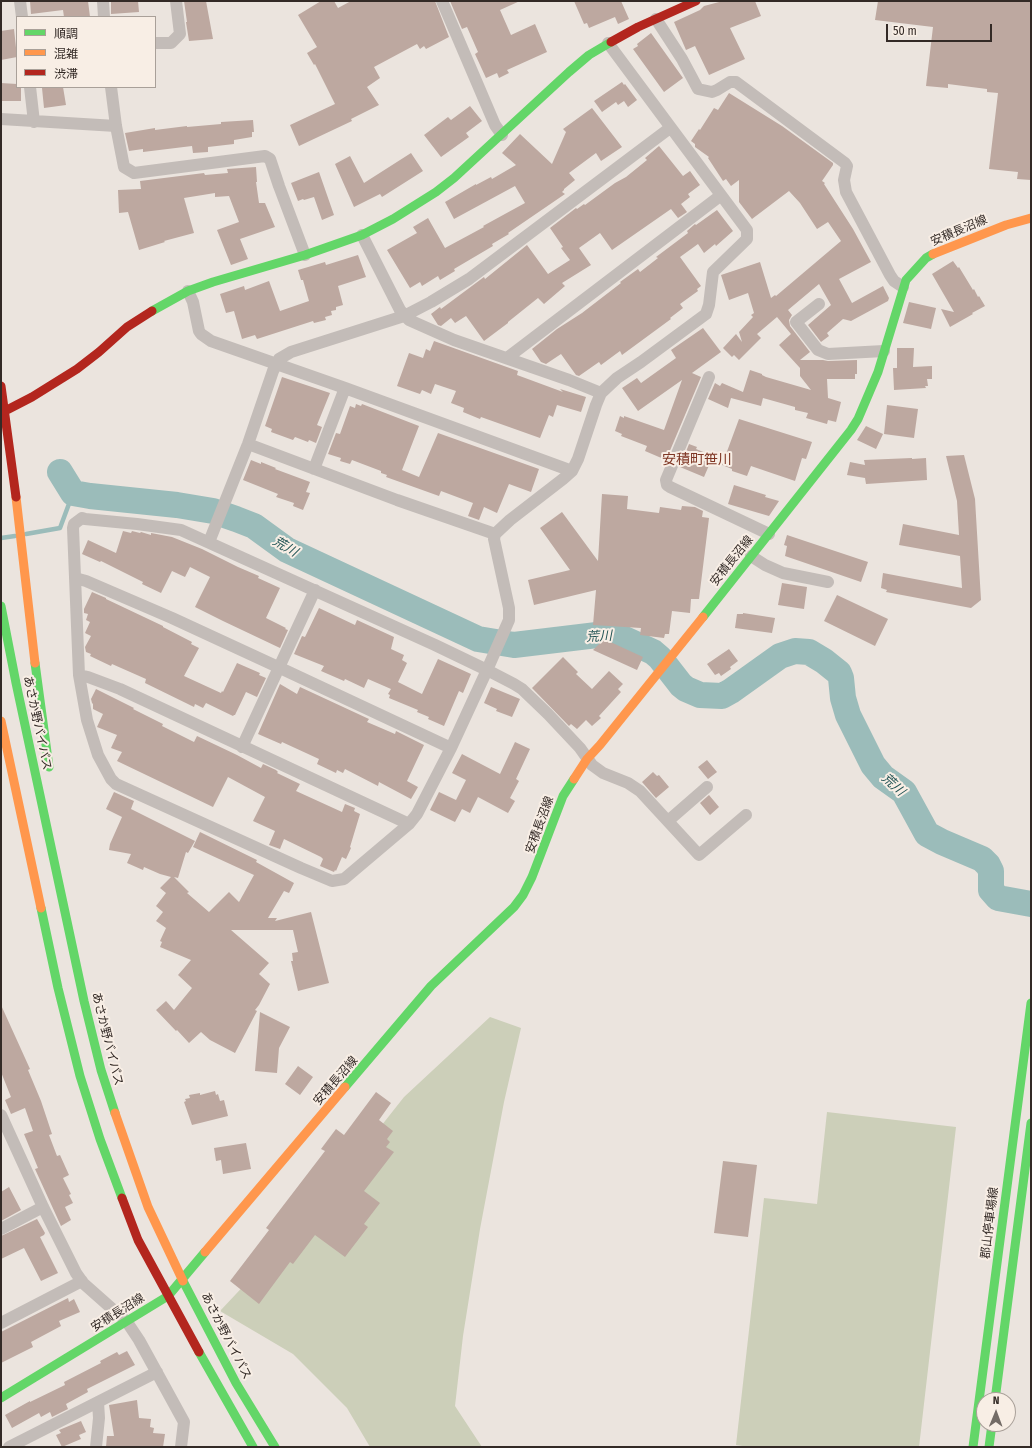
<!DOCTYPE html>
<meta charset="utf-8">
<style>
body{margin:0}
#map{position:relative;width:1032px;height:1448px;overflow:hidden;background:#ebe4de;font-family:"Fira Sans Condensed","Noto Sans JP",sans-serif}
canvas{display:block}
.frame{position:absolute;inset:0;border:2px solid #332a26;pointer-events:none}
.legend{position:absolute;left:16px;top:16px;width:140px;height:72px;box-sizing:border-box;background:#f8eee5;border:1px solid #a9a099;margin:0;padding:5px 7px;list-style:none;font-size:12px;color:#332a26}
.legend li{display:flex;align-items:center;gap:8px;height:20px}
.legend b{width:20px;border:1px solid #a9a099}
.north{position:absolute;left:976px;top:1392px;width:40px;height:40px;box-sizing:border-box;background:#f8eee5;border:1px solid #a9a099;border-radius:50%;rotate:1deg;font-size:11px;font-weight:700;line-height:16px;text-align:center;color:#332a26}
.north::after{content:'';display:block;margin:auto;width:14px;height:18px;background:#736b66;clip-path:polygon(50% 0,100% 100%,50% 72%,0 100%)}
.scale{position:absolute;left:886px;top:24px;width:106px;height:18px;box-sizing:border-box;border:2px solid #332a26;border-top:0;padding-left:5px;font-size:12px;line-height:14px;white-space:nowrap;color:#332a26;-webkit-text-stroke:3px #f8eee5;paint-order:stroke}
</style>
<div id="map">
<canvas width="1032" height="1448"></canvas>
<div class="frame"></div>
<ul class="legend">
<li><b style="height:5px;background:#63d668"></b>順調</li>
<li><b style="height:5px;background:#ff974d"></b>混雑</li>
<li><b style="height:5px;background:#b3261e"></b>渋滞</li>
</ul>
<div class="north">N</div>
<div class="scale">50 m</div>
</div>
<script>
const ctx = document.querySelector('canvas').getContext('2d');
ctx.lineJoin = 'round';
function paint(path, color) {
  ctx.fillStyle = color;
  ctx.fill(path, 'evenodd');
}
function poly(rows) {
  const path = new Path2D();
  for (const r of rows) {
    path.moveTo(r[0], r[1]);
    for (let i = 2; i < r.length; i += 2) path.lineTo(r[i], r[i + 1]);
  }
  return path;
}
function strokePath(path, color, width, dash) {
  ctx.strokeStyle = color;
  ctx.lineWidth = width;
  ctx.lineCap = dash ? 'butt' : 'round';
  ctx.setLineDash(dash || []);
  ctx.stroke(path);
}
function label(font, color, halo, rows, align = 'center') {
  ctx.font = font + ' "Fira Sans Condensed","Noto Sans JP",sans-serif';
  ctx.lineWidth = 4;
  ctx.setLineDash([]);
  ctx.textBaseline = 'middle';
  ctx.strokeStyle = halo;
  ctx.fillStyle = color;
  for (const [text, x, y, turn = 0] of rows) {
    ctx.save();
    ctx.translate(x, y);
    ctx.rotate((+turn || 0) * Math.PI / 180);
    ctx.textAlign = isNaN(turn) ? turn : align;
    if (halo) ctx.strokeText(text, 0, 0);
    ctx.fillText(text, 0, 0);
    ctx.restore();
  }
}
paint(poly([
 [490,1017,521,1028,504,1102,480,1229,463,1336,455,1406,482,1447,370,1447,347,1408,293,1354,220,1311,314,1211,404,1097],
 [827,1112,956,1127,919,1447,749,1447,736,1445,764,1198,817,1204]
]), '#cccfb9');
strokePath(poly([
 [26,534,60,528,73,493],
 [1,538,15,536]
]), '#9bbcba', 4.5);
strokePath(poly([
 [60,472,73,493,90,496,177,505,213,511,236,519,254,526,287,550,478,639,514,645,597,635,616,635,653,652,660,658,681,685,686,689,700,695,722,696,731,691,780,656,795,651,809,652,824,661,839,673,841,678,843,698,848,715,873,765,883,777,904,792,927,834,942,842,982,859,988,865,991,871,991,890,998,898,1031,904]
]), '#9bbcba', 26);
paint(poly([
 [30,1,88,1,90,17,64,17,63,10,31,14],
 [111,1,138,1,139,12,111,14],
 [184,1,206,1,213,39,189,41,186,22,187,22],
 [321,1,334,1,338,8,351,1,435,1,449,37,426,49,424,46,420,49,417,44,374,67,380,78,367,87,379,105,351,119,352,121,299,146,290,125,335,104,315,64,314,65,307,53,317,47,298,15],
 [450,1,520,1,500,10,511,35,535,24,547,52,507,70,509,73,499,78,497,73,486,78,475,54,478,52,467,27,462,29],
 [574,1,621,1,629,19,618,24,615,17,589,28,587,23,584,24],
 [723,1,755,1,761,16,730,28,745,59,709,75,695,46,686,50,674,22,700,10,704,6],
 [878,1,1031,1,1031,180,1017,179,1018,172,989,169,998,93,987,92,987,89,948,84,948,88,926,86,933,27,875,20],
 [14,29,17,57,1,60,1,31],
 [651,33,683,78,664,92,633,49,638,46,637,44],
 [622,82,624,85,625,84,637,100,628,107,624,101,618,105,616,102,602,112,594,101],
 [1,83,17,84,17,87,21,87,21,101,1,101],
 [50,87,63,87,66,105,44,108,42,88],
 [729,93,782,126,833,163,833,165,822,181,825,183,824,184,853,229,871,262,839,279,852,303,883,286,889,298,888,301,851,321,843,319,827,333,829,336,821,342,808,325,831,305,819,284,788,310,792,315,789,320,790,326,810,352,800,360,823,360,828,361,857,360,857,374,855,374,855,379,827,379,828,398,841,402,836,422,828,420,827,424,806,418,808,413,795,410,795,407,763,398,761,406,731,398,728,408,708,399,715,383,720,386,722,383,743,392,750,370,762,374,762,375,766,377,811,390,800,376,800,368,779,345,791,334,777,317,757,334,761,338,739,360,734,355,732,357,723,348,736,334,742,342,739,332,753,317,751,315,754,313,748,293,729,300,721,275,760,262,771,298,775,295,776,296,841,241,828,222,817,229,800,203,789,191,752,219,739,202,739,180,731,186,726,179,723,181,708,158,709,157,695,147,695,144,691,141,699,129,700,130,714,108,718,110],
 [470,106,482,121,466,133,469,137,441,157,424,135,448,117,451,120],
 [592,108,622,147,601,161,596,153,569,173,575,180,564,189,564,190,562,192,565,194,508,233,509,234,492,244,493,246,454,269,455,271,440,280,438,276,422,286,420,282,410,288,387,250,417,233,413,227,428,218,445,248,484,227,483,226,525,203,515,186,454,219,445,202,476,184,476,185,491,177,492,179,516,165,502,153,520,134,552,164,566,132,563,129],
 [253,120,254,132,252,132,252,137,234,140,234,144,208,147,208,152,193,153,192,146,143,152,143,149,129,151,125,133,155,128,155,130,187,126,187,127,221,124,221,122],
 [659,146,683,176,690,171,700,185,688,194,690,197,681,204,687,212,678,218,671,209,612,250,600,233,579,248,591,265,562,283,565,286,544,304,538,298,508,322,508,323,484,341,466,316,455,323,451,318,441,326,438,325,431,314,440,307,441,309,484,277,485,279,527,245,548,274,570,260,561,248,563,247,550,228,576,208,577,209,584,204,585,205,615,183,626,177,647,160,645,158],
 [411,153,423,171,382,197,380,194,354,207,335,164,350,156,364,183],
 [256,167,257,182,256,182,259,203,265,203,275,227,240,239,248,259,231,265,217,230,239,222,229,196,215,197,215,193,184,198,194,233,164,241,165,242,139,250,128,212,119,213,118,190,141,189,140,181,204,173,205,175,228,173,227,169],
 [319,172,334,215,322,220,314,197,304,200,303,199,298,201,291,183],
 [717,210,733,231,716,246,715,244,704,253,698,244,680,257,701,286,697,289,698,291,680,304,683,308,670,318,671,319,622,355,620,351,601,365,599,362,579,376,576,375,561,354,546,364,541,362,532,349,557,329,582,313,621,283,620,282,638,269,640,272,658,258,656,257,688,233,687,231,695,224,696,225],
 [358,255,366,277,338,286,343,305,336,307,336,310,331,311,332,315,325,317,326,320,314,323,313,321,257,339,255,335,242,339,234,311,226,313,220,294,244,286,245,290,269,281,280,311,309,301,303,280,301,280,298,270,325,262,326,265],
 [953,261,958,268,959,267,973,290,974,289,978,297,979,296,985,306,972,313,973,314,950,327,941,309,954,312,932,274],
 [909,302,936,308,931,329,903,323],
 [703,328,721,352,692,373,701,377,666,460,645,451,647,446,621,436,622,434,615,431,620,416,624,418,624,416,664,430,682,380,638,411,622,388,637,378,641,383,676,358,671,350],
 [434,341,518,371,517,375,563,392,560,389,586,397,581,412,557,405,553,417,549,415,540,438,481,417,480,419,463,412,464,408,451,403,456,391,435,384,431,394,422,390,420,394,397,386,409,353,423,358,426,349,430,351],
 [897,348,914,348,913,367,932,366,932,379,927,379,928,386,925,386,926,388,894,390,893,368,897,368],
 [282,377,330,393,317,425,322,427,316,443,309,440,308,442,295,437,293,440,271,432,272,429,265,426],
 [356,404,361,406,362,404,419,426,402,470,419,477,438,433,539,469,531,492,509,484,497,513,484,507,479,520,468,516,473,503,441,491,439,496,386,477,387,475,381,473,381,471,352,460,350,464,340,461,341,458,328,454,336,433,340,434,350,406,355,408],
 [887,405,918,409,914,438,884,434],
 [739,419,812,442,806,459,802,458,795,481,751,466,747,476,732,471,732,469,722,465],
 [866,426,883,434,876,449,857,440],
 [689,444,697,447,696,449,713,456,704,477,680,467],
 [964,455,975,499,981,600,971,608,886,592,887,590,881,588,883,573,962,588,960,556,899,545,903,524,959,535,957,501,946,456],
 [912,458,912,459,926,458,927,480,866,484,865,478,847,475,850,462,865,465,864,460],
 [251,460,261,464,261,462,276,468,275,469,310,482,306,492,310,493,303,510,293,506,294,503,276,497,278,494,243,480],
 [734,485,766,495,765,497,779,501,769,516,728,504],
 [602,494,628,496,627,509,659,513,660,507,681,510,682,506,695,507,703,511,702,517,709,518,699,599,691,599,690,613,672,611,669,634,665,634,664,638,640,635,641,628,593,625,596,590,534,605,528,580,570,570,540,528,562,512,598,561],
 [123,531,131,533,132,531,140,533,141,532,151,535,151,533,172,537,202,549,238,567,259,576,258,578,280,588,266,618,286,628,285,629,288,630,280,648,223,621,195,607,210,577,190,567,185,577,172,571,161,593,142,584,143,582,101,561,100,562,82,554,88,540,116,553],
 [787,535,868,562,861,582,785,556,787,546,784,545],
 [782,583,807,587,804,609,778,605],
 [92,592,106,598,106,599,163,626,163,627,192,642,191,644,199,648,184,676,221,693,222,691,223,692,237,663,260,673,259,675,266,678,257,697,246,692,235,715,234,715,233,716,206,703,203,708,195,704,194,707,145,683,146,679,112,664,111,666,90,656,91,654,86,652,85,647,91,636,85,633,90,622,86,620,88,614,84,613,84,609],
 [837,595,888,619,875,646,824,621],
 [319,608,355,625,357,620,394,637,391,649,404,655,402,660,407,663,398,682,422,694,438,659,471,674,463,693,459,691,444,726,428,719,429,717,417,712,418,710,389,698,390,695,388,694,391,689,368,679,364,688,345,679,344,681,321,671,324,666,294,654,302,636,305,637],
 [743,613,775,618,772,633,735,628,737,614,743,614],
 [604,639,643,657,637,670,593,650],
 [729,649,738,661,730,667,731,669,721,676,719,673,715,675,707,664],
 [563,657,578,672,576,674,592,689,609,671,623,684,618,689,621,692,599,716,601,718,592,726,586,720,577,729,571,724,569,726,532,688],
 [280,684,297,694,300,687,369,719,367,722,395,734,396,731,424,745,407,781,418,787,411,799,379,782,378,786,345,769,343,773,337,770,336,773,317,764,319,759,282,742,281,744,258,734],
 [491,687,520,699,512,717,496,711,497,709,484,703],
 [96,689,134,708,133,709,163,724,162,726,194,742,197,736,237,755,261,768,263,764,276,770,278,772,277,773,300,784,296,791,342,812,345,804,355,808,354,811,360,814,350,847,351,848,346,859,342,857,336,871,335,870,334,872,320,866,323,859,321,857,284,839,280,849,269,845,275,831,253,821,265,797,228,777,213,807,117,761,122,752,111,748,117,735,97,727,103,714,93,709,93,704,92,703,91,699],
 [515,742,530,749,516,779,519,781,510,798,515,801,508,813,478,797,470,813,462,809,455,822,430,810,439,792,456,800,466,780,452,773,462,754,500,774],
 [707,760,717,772,708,779,698,767],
 [653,772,657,776,659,775,669,787,656,798,642,782],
 [114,792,134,801,131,809,195,841,188,853,186,852,178,878,174,877,189,892,187,893,209,912,229,892,239,902,254,875,193,847,200,832,257,860,256,862,294,883,289,893,284,891,268,918,277,918,275,921,311,912,329,983,298,991,291,961,293,961,292,953,298,952,293,930,231,930,269,963,259,974,270,984,259,1005,255,1010,257,1011,235,1053,210,1040,201,1032,189,1043,177,1030,176,1031,156,1010,166,1001,174,1010,192,988,178,975,191,960,160,947,162,942,160,941,166,928,156,921,163,912,156,906,166,893,160,888,171,877,160,874,144,867,143,870,127,863,131,854,109,850,110,844,122,817,106,809],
 [709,795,719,807,710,815,700,803],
 [1,1005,30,1069,28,1070,41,1101,52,1134,49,1135,57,1156,60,1155,69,1175,63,1178,71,1194,69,1195,73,1203,65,1207,71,1220,61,1226,35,1169,38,1168,24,1134,33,1131,25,1108,11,1114,5,1100,11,1097,1,1072],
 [260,1012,290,1027,279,1048,277,1073,255,1071],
 [298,1066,313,1077,300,1095,285,1084],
 [215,1091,216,1095,218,1094,220,1101,224,1100,228,1116,192,1125,184,1102,186,1101,185,1099,190,1098,189,1095,200,1093,200,1095],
 [376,1092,391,1103,379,1120,393,1131,387,1139,390,1142,386,1147,394,1152,364,1191,380,1203,364,1224,368,1227,345,1257,315,1235,293,1264,290,1262,259,1304,230,1281,269,1230,266,1228,325,1151,321,1149,336,1129,344,1135],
 [246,1143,251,1169,223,1174,221,1160,216,1161,214,1148],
 [723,1161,757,1165,748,1237,714,1233],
 [9,1187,21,1210,1,1221,1,1192],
 [37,1219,45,1233,44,1235,40,1237,58,1273,41,1281,24,1248,1,1259,1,1236],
 [68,1298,69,1302,74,1299,80,1312,59,1321,61,1326,31,1342,33,1347,1,1363,1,1332],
 [127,1351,135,1365,87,1389,88,1392,66,1404,68,1409,52,1417,50,1412,41,1417,39,1413,12,1428,5,1415,30,1401,30,1402,65,1385,64,1382,101,1363,100,1361,117,1352,119,1355],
 [137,1400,139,1418,151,1419,150,1427,154,1428,153,1433,165,1434,163,1447,106,1447,107,1436,114,1436,109,1405],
 [81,1421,86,1432,79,1435,81,1439,62,1447,56,1435,61,1433,59,1430]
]), '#bda8a0');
strokePath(poly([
 [20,1,22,17],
 [103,1,104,17],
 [442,1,495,125,502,135],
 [656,19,682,59,698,89,712,92,717,90,730,82,736,82,845,163,847,166,844,180,846,192,890,275,894,281,903,287],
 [155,43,171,43,180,34,176,1],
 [608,43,747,230,747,239,713,272,709,305,706,314,641,362,617,378,601,393,596,405,578,459,572,471,563,479,510,520,495,534,494,539,509,608,509,620,487,670,451,748,417,814,409,824,344,879,332,881,301,868,116,784,111,779,98,755,87,720,79,675,73,528,74,524,82,518,85,519,137,524,181,530,435,645,487,670,514,684,522,689,548,714,580,748,592,765,603,773,628,783,640,791,699,855,746,815],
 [30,87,34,122],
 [111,87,116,126,124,167,134,173,265,156,270,159,279,186,305,255],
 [1,119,116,126],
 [362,235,400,310,409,320,454,340,569,380,601,393],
 [188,291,193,302,199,331,201,334,211,341,345,388,572,471],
 [819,304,796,322,818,350,828,354,884,351],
 [507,358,720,196],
 [709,377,666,480,667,485,670,487,769,534],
 [248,444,397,500,495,534],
 [314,469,345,388],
 [209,542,248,444,273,371,279,359,291,352,404,316,431,302,469,279,670,128],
 [751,556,765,565,783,573,828,582],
 [75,578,86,581,172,618,278,667,451,748],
 [79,675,88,677,120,689,409,824],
 [242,747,315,590],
 [668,821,707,787],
 [1,1115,43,1207,76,1273,83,1283,127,1322,139,1340,184,1422,181,1447],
 [1,1229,43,1207],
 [1,1323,82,1281],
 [9,1447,157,1372],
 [96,1447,99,1418,98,1402]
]), '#c3bcb8', 12);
strokePath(poly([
 [152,311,188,291,213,282,305,255,362,235,393,219,436,192,454,178,569,72,589,55,611,42],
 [1,606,16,683,84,1001,101,1070,115,1113],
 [703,617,851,430,858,419,878,372,906,280,926,258,933,254],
 [35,663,49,767],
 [41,908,58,988,80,1076,100,1139,122,1198],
 [345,1087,431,986,514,907,523,895,532,877,563,796,574,779],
 [183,1281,236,1383,275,1447],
 [199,1352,253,1447],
 [1,1398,168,1296,205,1252],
 [995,1400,1031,1123],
 [973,1447,1031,1003],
 [989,1447,992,1424]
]), '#63d668', 9);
strokePath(poly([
 [933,254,1006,225,1031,218],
 [16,497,35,663],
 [1,721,41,908],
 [574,779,587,759,600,745,703,617],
 [115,1113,148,1207,183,1281],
 [205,1252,345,1087]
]), '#ff974d', 9);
strokePath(poly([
 [611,42,638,27,696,1],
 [1,386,16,497],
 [1,413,32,397,77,369,99,352,127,327,152,311],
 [122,1198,138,1240,199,1352]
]), '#b3261e', 9);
label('12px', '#332a26', '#f8eee5', [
 ["安積長沼線",959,231,-23],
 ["安積長沼線",732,561,-51],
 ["あさか野バイパス",37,723,78],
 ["安積長沼線",540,825,-70],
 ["あさか野バイパス",107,1039,76],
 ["安積長沼線",336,1081,-49],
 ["郡山停車場線",990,1223,-83],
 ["安積長沼線",118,1313,-32],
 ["あさか野バイパス",226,1336,63]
]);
label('italic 13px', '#1e5152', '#f8eee5', [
 ["荒川",285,547,31],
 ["荒川",599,637,-3],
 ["荒川",893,785,42]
]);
label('14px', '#7e3523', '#f8eee5', [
 ["安積町笹川",697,460]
]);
</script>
